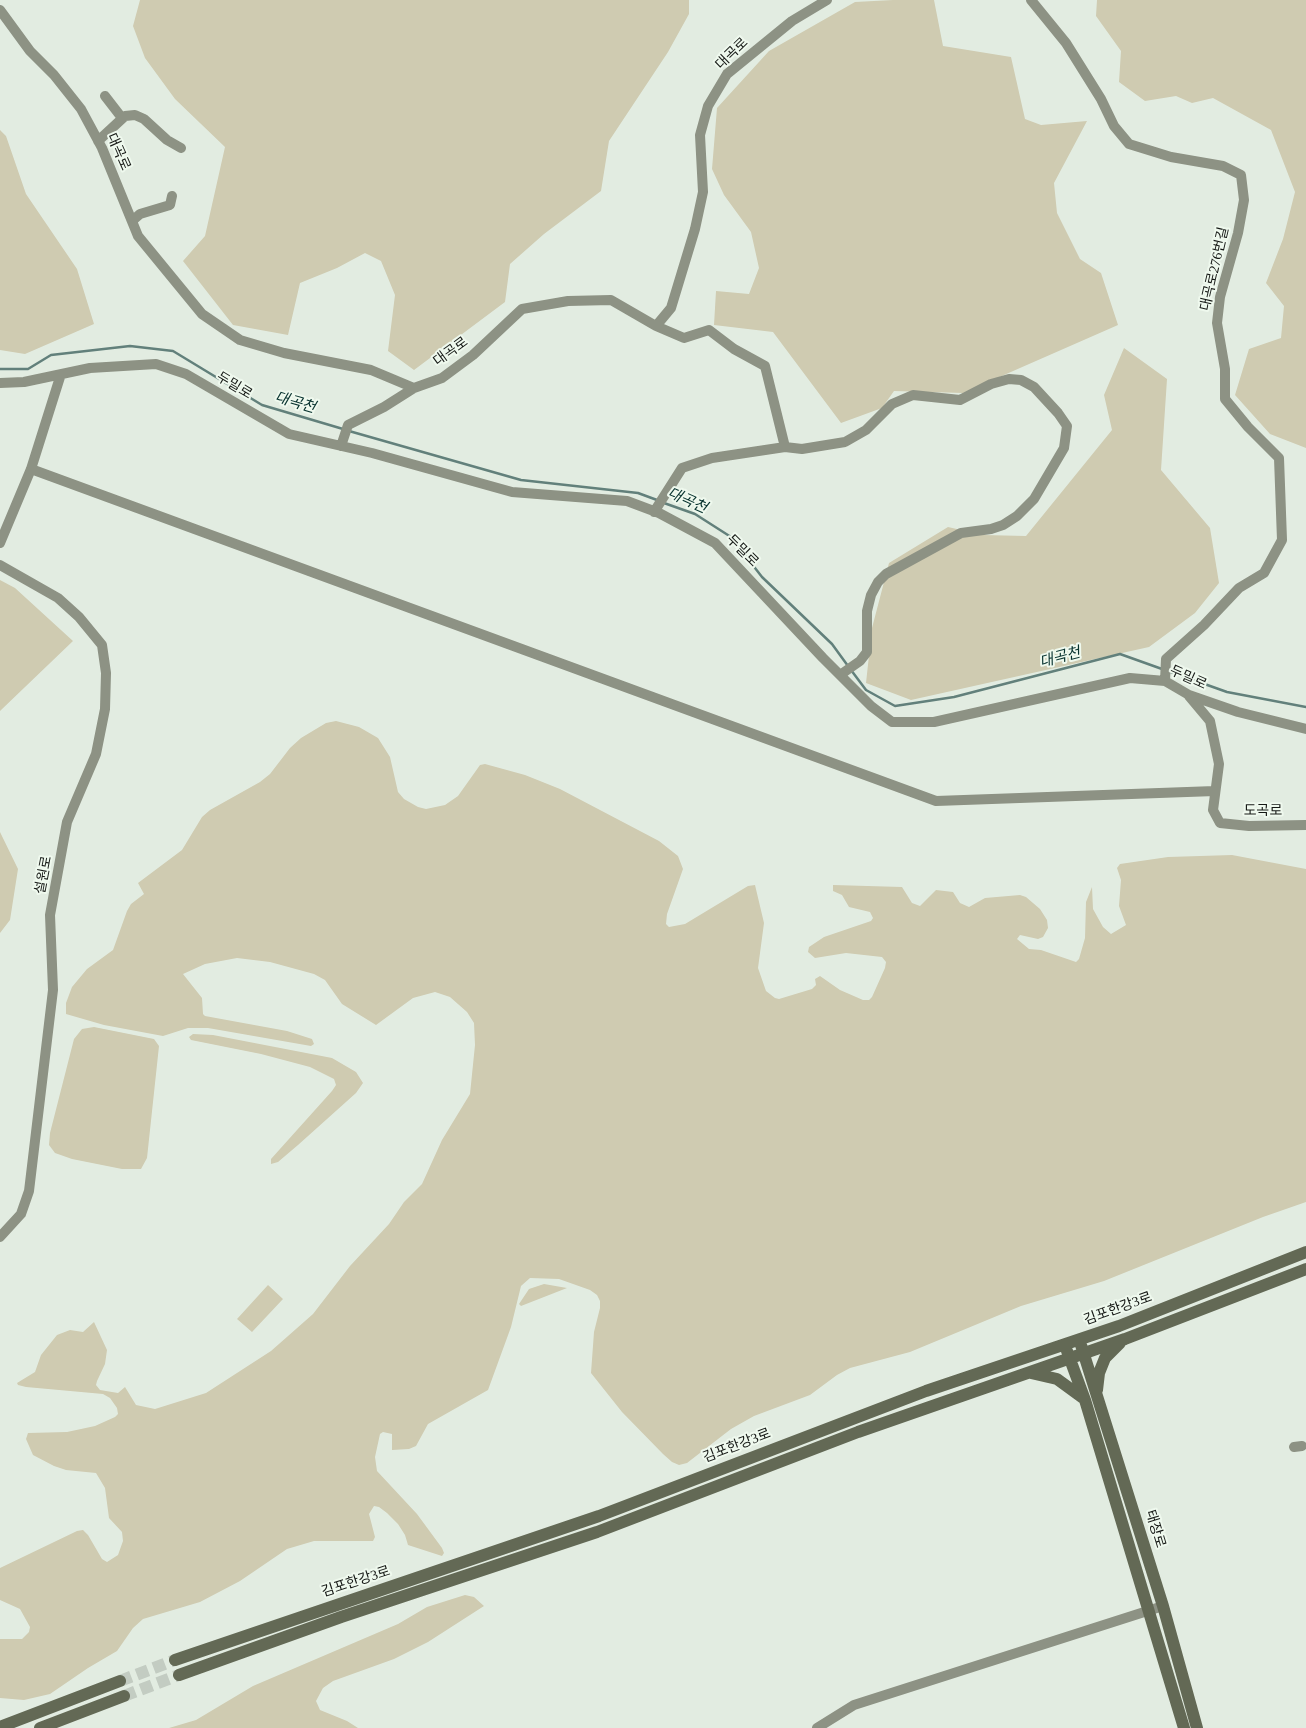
<!DOCTYPE html>
<meta charset="utf-8">
<style>
body{margin:0}
canvas{display:block;background:#e2ece1}
</style>
<canvas width="1306" height="1728"></canvas>
<script>
const ctx = document.querySelector('canvas').getContext('2d');
ctx.lineJoin = 'round';
function paint(path, color) {
  ctx.fillStyle = color;
  ctx.fill(path, 'evenodd');
}
function poly(rows) {
  const path = new Path2D();
  for (const r of rows) {
    path.moveTo(r[0], r[1]);
    for (let i = 2; i < r.length; i += 2) path.lineTo(r[i], r[i + 1]);
  }
  return path;
}
function strokePath(path, color, width, dash) {
  ctx.strokeStyle = color;
  ctx.lineWidth = width;
  ctx.lineCap = dash ? 'butt' : 'round';
  ctx.setLineDash(dash || []);
  ctx.stroke(path);
}
function label(font, color, halo, rows, align = 'center') {
  ctx.font = font + ' "Times New Roman","Noto Sans KR",serif';
  ctx.lineWidth = 4;
  ctx.setLineDash([]);
  ctx.textBaseline = 'middle';
  ctx.strokeStyle = halo;
  ctx.fillStyle = color;
  for (const [text, x, y, turn = 0] of rows) {
    ctx.save();
    ctx.translate(x, y);
    ctx.rotate((+turn || 0) * Math.PI / 180);
    ctx.textAlign = isNaN(turn) ? turn : align;
    if (halo) ctx.strokeText(text, 0, 0);
    ctx.fillText(text, 0, 0);
    ctx.restore();
  }
}
paint(poly([
 [140,0,689,0,689,14,668,52,609,141,601,191,544,234,510,264,505,302,414,370,388,351,395,295,381,261,365,253,337,268,300,283,288,335,233,325,183,261,205,236,225,147,175,99,145,58,133,26],
 [893,0,934,0,943,46,1011,57,1025,119,1041,125,1087,121,1054,183,1057,213,1080,259,1101,273,1118,325,963,393,894,391,882,408,841,423,773,332,714,325,716,291,749,294,759,268,751,232,724,195,712,169,717,108,769,51,855,2],
 [1097,0,1306,0,1306,448,1270,434,1235,395,1249,349,1281,338,1284,306,1266,283,1283,239,1295,192,1271,130,1213,98,1192,103,1176,96,1145,101,1119,82,1121,51,1096,16],
 [0,130,6,136,26,194,77,269,94,324,25,354,0,350],
 [1124,348,1167,379,1161,470,1210,528,1219,583,1195,613,1149,647,911,700,866,683,872,628,889,563,948,527,983,535,1026,536,1112,430,1104,395],
 [0,580,15,588,73,641,0,711],
 [336,721,359,727,378,738,390,757,398,792,404,799,418,807,426,809,445,805,458,796,480,765,485,764,525,775,560,789,659,841,678,856,683,869,667,914,666,924,669,927,685,924,748,886,755,885,764,923,758,968,766,991,775,998,779,999,812,989,816,985,815,979,820,976,840,990,863,1000,869,1000,872,997,885,968,886,962,882,957,846,953,815,958,808,952,809,947,824,937,871,921,873,918,870,912,849,907,842,895,833,891,833,885,902,887,912,903,920,906,936,890,953,892,960,903,969,907,985,898,1020,895,1026,897,1040,909,1047,920,1048,928,1043,937,1038,939,1020,935,1017,939,1029,949,1041,950,1076,962,1079,959,1085,938,1086,902,1092,887,1093,909,1103,927,1111,934,1126,925,1119,906,1121,880,1117,868,1120,864,1168,857,1232,855,1306,869,1306,1202,1263,1217,1104,1281,1021,1306,910,1352,850,1368,837,1375,810,1395,754,1416,731,1429,687,1463,679,1465,672,1462,663,1454,622,1412,591,1373,594,1332,600,1308,600,1301,597,1295,590,1290,559,1279,530,1278,521,1286,511,1327,488,1390,428,1424,416,1446,409,1449,392,1450,392,1434,383,1432,380,1434,375,1457,377,1471,417,1514,442,1548,444,1553,442,1556,408,1545,405,1535,398,1524,387,1513,379,1507,374,1506,369,1514,375,1537,373,1541,314,1541,287,1549,240,1581,200,1602,143,1619,133,1628,117,1651,88,1668,50,1694,24,1700,0,1698,0,1639,22,1639,29,1632,30,1627,20,1609,0,1600,0,1568,77,1531,83,1530,88,1535,102,1559,107,1562,118,1555,123,1541,122,1532,109,1518,105,1488,96,1473,66,1470,54,1466,33,1455,26,1439,28,1433,67,1432,95,1426,115,1417,118,1414,117,1408,110,1398,103,1394,26,1387,18,1385,17,1383,35,1372,41,1355,57,1335,70,1330,83,1332,94,1322,107,1350,105,1364,97,1381,96,1385,100,1390,118,1393,125,1387,136,1405,155,1409,206,1393,271,1351,313,1314,350,1266,389,1224,404,1202,422,1184,442,1140,470,1094,475,1045,474,1023,467,1012,450,997,435,992,413,998,376,1025,342,1004,325,980,314,974,270,962,237,958,205,964,183,974,202,998,203,1014,205,1016,287,1031,312,1039,314,1044,311,1046,208,1028,188,1028,163,1036,104,1025,66,1014,66,1003,72,987,87,969,113,950,127,911,131,904,144,894,138,883,182,850,202,817,210,810,260,782,270,774,290,748,301,738,326,723],
 [0,832,18,869,10,920,0,933],
 [94,1027,154,1039,159,1046,147,1158,141,1169,122,1169,72,1159,55,1153,49,1145,50,1133,74,1039,82,1029],
 [193,1034,213,1035,332,1058,356,1072,363,1083,356,1093,298,1145,278,1162,271,1164,271,1159,332,1091,336,1085,334,1079,310,1067,261,1054,191,1040,189,1037],
 [544,1284,567,1288,521,1306,519,1304,529,1289],
 [268,1285,283,1299,252,1332,237,1319],
 [465,1595,474,1597,484,1606,428,1642,394,1659,333,1681,323,1688,316,1701,320,1710,347,1721,358,1728,169,1728,196,1720,253,1686,398,1624,427,1607]
]), '#cfcbb1');
strokePath(poly([
 [0,369,28,369,51,355,130,346,173,351,262,405,343,429],
 [349,431,521,480,638,493,657,500],
 [664,503,695,514,731,537,762,577,832,644,848,666],
 [851,670,866,690,895,706,954,697,1120,654,1162,669],
 [1168,671,1227,692,1306,707]
]), '#62807b', 2.5);
strokePath(poly([
 [120,1681,175,1660],
 [124,1696,179,1675]
]), '#c3ccc2', 12, [12, 6]);
strokePath(poly([
 [1031,0,1066,43,1101,99,1114,126,1129,144,1171,157,1223,166,1241,175,1244,200,1238,233,1220,297,1217,323,1225,369,1225,399,1248,427,1279,458,1282,540,1264,573,1239,588,1204,625,1166,659,1165,681],
 [0,10,30,51,54,75,81,109,102,148,138,236,202,314,240,340,284,353,371,370,414,388],
 [105,96,122,118],
 [98,141,125,116,135,115,144,119,167,140,181,148],
 [132,221,140,214,170,205,172,196],
 [656,326,684,338,709,330,734,349,765,366,785,447],
 [0,383,24,382,90,368,156,364,186,374,289,434,372,453,512,492,627,501,659,513,715,543,823,658,871,706,892,722,934,722,1130,678,1165,681,1189,695,1238,712,1306,729],
 [341,446,348,425,384,407,414,388,442,378,473,355,522,309,568,301,611,300,656,326,671,308,695,229,703,192,700,135,708,106,727,74,792,21,827,0],
 [31,469,936,801,1215,791],
 [654,512,682,468,712,458,785,447,802,449,845,442,866,430,892,404,913,395,960,400,991,384,1009,379,1021,380,1034,387,1058,413,1067,426,1064,448,1034,499,1017,516,1003,525,991,529,961,533,886,574,878,582,871,595,867,611,867,652,860,661,840,675],
 [0,543,31,469,61,374],
 [0,565,58,598,79,617,102,645,106,673,105,709,96,754,67,822,50,915,53,990,29,1191,21,1214,0,1237],
 [1189,696,1210,721,1219,764,1213,810,1220,823,1249,826,1306,825],
 [1294,1447,1302,1446],
 [817,1728,854,1705,1163,1606]
]), '#8d9284', 10);
strokePath(poly([
 [1081,1345,1163,1606,1197,1728],
 [1067,1351,1085,1400,1184,1728],
 [1031,1373,1057,1379,1083,1398],
 [1097,1390,1099,1373,1105,1358,1120,1343],
 [175,1660,599,1516,926,1391,1119,1326,1306,1252],
 [179,1675,341,1617,597,1532,858,1432,1125,1339,1306,1269],
 [0,1727,120,1681],
 [40,1728,124,1696]
]), '#636955', 12);
label('14px', '#141714', '#eff9ee', [
 ["대곡로",732,54,-44],
 ["대곡로",118,152,66],
 ["대곡로276번길",1215,269,-77],
 ["대곡로",451,352,-36],
 ["두밀로",234,386,31],
 ["두밀로",742,551,45],
 ["두밀로",1188,678,24],
 ["도곡로",1263,811],
 ["설원로",44,875,-79],
 ["김포한강3로",1118,1309,-20],
 ["김포한강3로",737,1446,-21],
 ["태장로",1155,1529,73],
 ["김포한강3로",356,1582,-18]
]);
label('italic 15px', '#07322e', '#eff9ee', [
 ["대곡천",295,403,16],
 ["대곡천",687,501,24],
 ["대곡천",1060,658,-15]
]);
</script>
